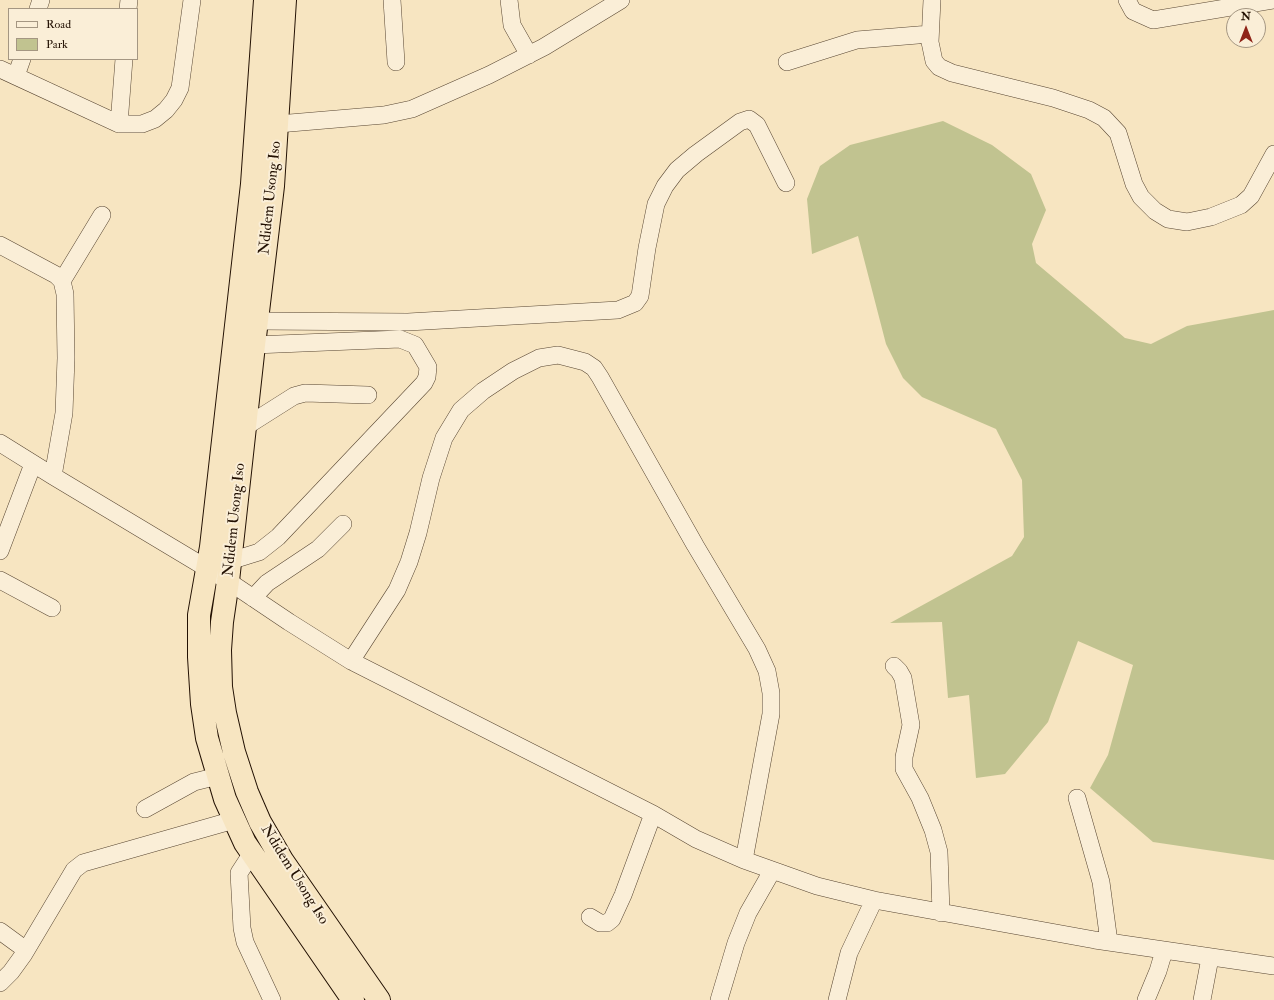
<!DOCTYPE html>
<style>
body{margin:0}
#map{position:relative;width:1274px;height:1000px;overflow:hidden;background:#f7e5c1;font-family:"IM FELL Double Pica",serif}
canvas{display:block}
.legend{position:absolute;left:8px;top:8px;width:130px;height:52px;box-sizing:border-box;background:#faeed7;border:1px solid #a49682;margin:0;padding:5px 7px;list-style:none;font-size:12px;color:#231103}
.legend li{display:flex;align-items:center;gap:8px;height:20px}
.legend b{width:20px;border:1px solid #a49682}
.north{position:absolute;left:1226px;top:8px;width:40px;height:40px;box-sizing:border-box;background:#faeed7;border:1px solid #a49682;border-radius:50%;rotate:0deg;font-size:11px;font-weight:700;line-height:16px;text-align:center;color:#231103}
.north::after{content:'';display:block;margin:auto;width:14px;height:18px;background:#8f2418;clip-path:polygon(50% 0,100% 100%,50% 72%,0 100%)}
</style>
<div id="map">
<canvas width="1274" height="1000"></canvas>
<ul class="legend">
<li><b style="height:5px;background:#faeed7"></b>Road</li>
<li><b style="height:11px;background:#c1c390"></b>Park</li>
</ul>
<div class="north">N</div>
</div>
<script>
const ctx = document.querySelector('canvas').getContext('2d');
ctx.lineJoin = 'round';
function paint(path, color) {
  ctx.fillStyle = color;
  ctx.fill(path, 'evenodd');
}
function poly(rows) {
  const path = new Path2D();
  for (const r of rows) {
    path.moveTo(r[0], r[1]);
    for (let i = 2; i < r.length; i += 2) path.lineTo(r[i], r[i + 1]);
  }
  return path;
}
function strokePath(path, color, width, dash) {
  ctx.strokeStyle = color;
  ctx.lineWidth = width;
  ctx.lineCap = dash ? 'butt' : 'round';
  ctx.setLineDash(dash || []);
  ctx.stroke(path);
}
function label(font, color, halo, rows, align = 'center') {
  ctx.font = font + ' "IM FELL Double Pica",serif';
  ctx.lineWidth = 4;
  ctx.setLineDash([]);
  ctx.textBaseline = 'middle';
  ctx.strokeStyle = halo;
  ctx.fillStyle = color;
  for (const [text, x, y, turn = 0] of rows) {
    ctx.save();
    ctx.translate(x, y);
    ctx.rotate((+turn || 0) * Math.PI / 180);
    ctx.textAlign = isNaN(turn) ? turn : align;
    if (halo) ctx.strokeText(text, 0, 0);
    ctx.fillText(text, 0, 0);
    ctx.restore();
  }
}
paint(poly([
 [943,121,992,145,1031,174,1046,210,1032,244,1036,263,1125,338,1151,344,1187,326,1274,310,1274,860,1153,842,1090,788,1108,755,1133,665,1078,641,1048,722,1005,774,976,778,969,695,948,698,942,622,890,623,1012,556,1024,537,1022,480,996,429,922,397,903,378,886,344,858,236,812,254,807,199,820,166,850,145]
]), '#c1c390');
const minor = poly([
 [392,0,396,62],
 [509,0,512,25,529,55],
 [932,0,930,42,934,61,939,67,952,73,1053,98,1089,110,1104,118,1118,133,1134,184,1141,197,1155,211,1168,219,1187,222,1211,217,1241,205,1251,196,1274,154],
 [1127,0,1133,11,1153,20,1273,0],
 [38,9,41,0],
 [128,9,129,0],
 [787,62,857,40,930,34],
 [0,69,119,124,142,124,155,119,166,110,174,100,180,88,192,0],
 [16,76,22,59],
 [119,124,124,59],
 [278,124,384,115,412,109,489,75,544,47,621,0],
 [0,245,56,275,62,281,65,294,66,358,64,413,53,476],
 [62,281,102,215],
 [257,321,408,322,618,310,635,303,640,296,647,248,656,204,665,186,677,170,696,154,740,122,749,119,757,125,786,183],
 [245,427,294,396,305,393,368,395],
 [0,443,53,476,228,581,289,622,351,661,653,814,696,839,744,860,817,886,874,900,1095,940,1274,966],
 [0,551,33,464],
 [230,561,259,552,278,537,424,383,427,377,428,367,415,345,400,339,254,345],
 [0,580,52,608],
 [253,598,267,583,318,549,343,524],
 [351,661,397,590,409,562,418,533,431,478,444,438,461,410,483,391,513,371,539,358,558,355,585,362,594,368,600,377,695,545,757,649,767,671,771,693,771,714,744,860],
 [894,666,899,671,903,678,911,725,904,757,904,769,920,798,933,830,939,852,941,913],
 [1077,798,1101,882,1109,942],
 [145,809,194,782,218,776],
 [252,853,239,873,242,928,245,942,272,1000],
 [590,917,600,923,607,923,612,919,623,895,653,814],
 [0,931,26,950],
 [0,983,11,972,24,954,74,870,83,863,234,820],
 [719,1000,736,943,748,913,772,871],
 [837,1000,849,953,874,900],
 [1146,1000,1158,971,1164,951],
 [1202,1000,1210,958]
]);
const highway = poly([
 [265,0,252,184,211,547,199,615,199,657,202,704,207,738,225,799,245,843,353,1000],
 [285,0,273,186,254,345,228,581,222,622,220,650,221,687,225,713,234,752,247,792,260,822,282,860,379,1000]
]);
strokePath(minor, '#584632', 18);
strokePath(highway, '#231103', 24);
strokePath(minor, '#faeed7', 17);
strokePath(highway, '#f7e5c1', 22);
label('15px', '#231103', '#faeed7', [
 ["Ndidem Usong Iso",271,198,-84],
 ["Ndidem Usong Iso",235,520,-84],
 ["Ndidem Usong Iso",294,875,58]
]);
</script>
